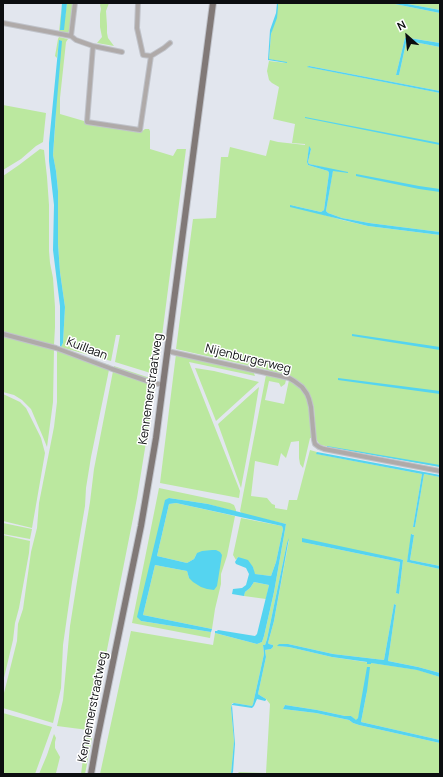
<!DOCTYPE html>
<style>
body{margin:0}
#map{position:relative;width:443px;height:777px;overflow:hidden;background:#e2e6ee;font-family:Manrope,sans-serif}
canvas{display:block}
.frame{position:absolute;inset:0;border:4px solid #0c0e10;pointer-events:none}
.north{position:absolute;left:387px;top:16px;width:40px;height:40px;-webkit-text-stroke:3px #fff;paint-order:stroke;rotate:333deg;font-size:11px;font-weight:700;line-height:16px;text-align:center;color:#0c0e10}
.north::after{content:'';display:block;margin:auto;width:14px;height:18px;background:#0c0e10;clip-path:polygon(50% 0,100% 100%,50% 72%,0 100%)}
</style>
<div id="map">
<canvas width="443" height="777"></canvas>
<div class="frame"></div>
<div class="north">N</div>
</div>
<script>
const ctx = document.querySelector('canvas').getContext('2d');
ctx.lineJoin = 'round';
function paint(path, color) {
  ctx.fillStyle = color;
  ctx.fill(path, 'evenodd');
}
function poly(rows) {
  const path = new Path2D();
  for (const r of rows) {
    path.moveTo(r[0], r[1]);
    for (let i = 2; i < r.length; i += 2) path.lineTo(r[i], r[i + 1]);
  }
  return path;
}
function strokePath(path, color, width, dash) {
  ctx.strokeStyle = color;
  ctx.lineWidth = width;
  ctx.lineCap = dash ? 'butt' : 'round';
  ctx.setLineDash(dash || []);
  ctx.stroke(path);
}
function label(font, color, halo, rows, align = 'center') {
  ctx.font = font + ' Manrope,sans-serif';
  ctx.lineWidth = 3;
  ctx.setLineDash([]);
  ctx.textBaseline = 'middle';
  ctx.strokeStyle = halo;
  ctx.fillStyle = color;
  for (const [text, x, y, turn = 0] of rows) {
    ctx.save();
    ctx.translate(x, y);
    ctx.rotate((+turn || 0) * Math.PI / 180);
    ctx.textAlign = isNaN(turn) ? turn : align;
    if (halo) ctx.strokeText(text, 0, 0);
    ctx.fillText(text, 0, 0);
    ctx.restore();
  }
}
paint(poly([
 [62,3,61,16,63,30,67,3,73,3,70,26,69,31,68,33,59,32],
 [101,3,109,3,106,11,107,26,107,33,108,38,114,46,97,43,102,37,100,27,100,14,101,9,100,5],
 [278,3,390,3,440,13,440,43,410,38,405,38,396,75,399,75,406,43,409,41,440,47,440,91,309,66,308,67,440,93,440,232,369,223,342,218,328,213,326,211,333,170,347,173,309,164,308,162,311,149,309,147,307,162,308,165,328,171,329,173,324,210,321,212,290,205,342,220,368,226,440,235,440,467,320,445,316,439,314,407,309,394,282,375,264,369,176,349,193,219,216,218,221,157,228,157,230,147,266,156,270,140,278,142,305,145,305,144,292,143,295,124,273,119,279,87,272,83,269,80,267,71,269,61,286,63,287,63,269,59,271,34,278,8],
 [402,3,440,3,440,10],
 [59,37,68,39,66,42,60,98,60,114,84,121,87,123,138,132,141,132,145,129,149,129,150,131,150,149,173,156,177,149,186,149,157,375,115,362,120,335,116,335,111,361,64,348,61,347,63,343,65,307,60,272,58,244,58,191,56,171,53,155,55,129,59,41,57,58,55,56,58,39],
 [3,105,46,113,43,142,36,146,21,159,3,170],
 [40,149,44,150,47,177,49,205,49,251,50,263,53,278,55,307,55,327,54,345,3,332,3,176,19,165],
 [3,335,54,349,53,402,47,447,43,437,31,409,22,400,14,395,3,392],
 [57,351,110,365,91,457,86,488,85,506,72,582,63,645,61,688,53,723,3,708,3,697,17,641,18,624,23,609,31,552,37,528,39,503,54,427,57,402],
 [176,354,253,371,255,376,189,362,240,491,239,498,160,483],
 [114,366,156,380,137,498,103,670,92,728,90,730,88,730,57,726,63,700,70,626,82,550,90,502,94,469],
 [195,368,214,371,259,382,216,421],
 [266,375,286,380,285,384,281,387,279,383,269,381,265,400,284,404,289,380,293,382,301,389,307,396,309,404,312,438,310,438,303,468,300,464,299,458,299,441,291,442,286,458,281,453,278,466,255,461,251,496,267,498,272,504,275,505,275,508,287,510,289,500,297,500,310,450,317,452,317,454,422,474,413,527,415,527,424,474,440,477,440,566,410,560,414,535,412,534,407,562,440,569,440,673,418,667,388,661,396,605,394,604,384,660,333,654,288,644,278,646,289,647,332,657,418,670,440,677,440,740,361,722,367,691,358,718,356,721,351,716,345,716,317,710,285,705,283,709,316,713,349,720,353,723,359,725,440,743,440,774,237,774,239,772,266,773,270,704,266,699,261,696,258,694,266,657,265,650,271,649,273,647,273,645,269,644,268,643,274,621,286,556,289,540,287,543,267,639,265,645,263,646,264,654,253,704,252,706,234,703,232,703,231,708,234,741,231,774,100,774,131,631,213,645,215,633,257,644,262,642,264,636,274,592,286,524,242,514,240,511],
 [302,542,400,559,403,560,399,594,396,593,400,562],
 [259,387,252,429,241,488,218,424],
 [3,394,20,402,26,408,41,438,45,453,32,528,3,521],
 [159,488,230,503,234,505,236,510,236,512,208,504,169,498,138,617,141,621,211,632,210,638,132,623],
 [176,503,235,516,227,556,221,574,221,584,215,609,212,629,143,615,155,565,187,571,189,578,197,553,194,559,187,563,157,556,169,504],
 [241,518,282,526,283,529,276,562,271,576,254,574,253,567,238,557,236,560,233,555],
 [3,523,32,529,30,539,3,534],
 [3,535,30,541,29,553,19,608,15,623,13,640,3,682],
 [254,582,269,585,266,599,244,596,245,592,250,588],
 [3,713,52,727,35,774,3,774],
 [54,734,56,738,55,742,55,748,60,757,56,773,55,774,39,774,47,755],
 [86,737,92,738,85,774,81,774]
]), '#bbe89f');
paint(poly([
 [62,3,67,3,64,30,60,30],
 [277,3,278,3,278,8,277,18,271,34,269,59,287,62,287,63,268,60,270,30,276,13],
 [390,3,402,3,440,10,440,13],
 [405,38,409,38,440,43,440,47,409,41,406,43,399,75,396,75],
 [59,40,62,41,56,112,53,155,56,171,58,191,58,244,60,272,65,307,63,343,61,347,60,346,60,306,53,250,54,205,49,161,49,143],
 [309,66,440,91,440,93,307,67],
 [305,117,440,143,440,145,305,118],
 [309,146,311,149,308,162,309,164,348,172,348,173,333,171,326,211,328,213,342,218,369,223,440,232,440,235,368,226,290,207,290,205,321,212,324,210,329,173,328,171,308,165,307,162],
 [356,174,419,186,440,189,440,192,419,189,356,176],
 [352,334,440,347,440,350,352,336],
 [338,378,440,391,440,394,338,380],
 [327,446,440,465,440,467,327,447],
 [317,452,440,475,440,477,424,474,415,527,413,527,422,474,316,454],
 [169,498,208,504,286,524,274,592,264,636,262,642,257,644,219,634,215,633,215,631,217,631,218,630,255,636,257,634,269,585,254,582,250,588,245,592,244,596,232,594,233,589,242,588,246,585,249,574,246,568,236,564,235,562,238,557,248,560,253,567,255,574,271,576,276,562,283,529,282,526,176,503,169,504,157,556,187,563,194,559,197,553,202,551,212,550,216,550,220,552,222,555,217,586,214,590,207,589,201,587,193,582,189,578,187,571,155,565,143,615,212,629,211,632,141,621,137,617,165,500],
 [411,534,414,535,410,560,440,566,440,569,407,562],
 [289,538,274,621,268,643,269,644,273,645,273,647,271,649,265,650,266,657,258,694,261,696,266,699,266,700,265,701,257,699,254,706,252,708,232,705,235,744,233,772,232,774,231,774,234,741,231,708,232,704,234,703,252,706,253,704,264,654,263,645,265,645,267,639,287,543],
 [302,538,400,559,403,560,399,594,396,593,400,562,302,542],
 [394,604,396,605,388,661,418,667,440,673,440,677,417,670,371,663,371,664,367,664,367,662,332,657,289,647,277,646,279,644,288,644,333,654,384,660],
 [367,667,370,667,367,691,361,722,440,740,440,743,359,725,353,723,349,720,316,713,283,709,285,705,317,710,345,716,351,716,356,720,358,718]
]), '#55d4f0');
const minor = poly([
 [138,3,137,28,143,55,151,56,164,48,170,43],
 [3,23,71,36,76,40,93,46,122,52],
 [71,36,75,3],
 [93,46,87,122,140,130,151,56],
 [3,334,56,348,112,369,156,384,163,384],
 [167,351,289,378,294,381,302,387,307,394,309,399,311,407,314,440,315,444,319,447,324,449,440,471]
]);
const primary = poly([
 [91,774,97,740,141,526,156,438,213,3]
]);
strokePath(minor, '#c0c3ca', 6);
strokePath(primary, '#c0c3ca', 8);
strokePath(minor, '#afaaa9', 4);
strokePath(primary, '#817977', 6);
label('12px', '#0c0e10', '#fff', [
 ["Kuillaan",87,349,21],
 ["Nijenburgerweg",248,359,14],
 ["Kennemerstraatweg",151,389,-82],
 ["Kennemerstraatweg",93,707,-79]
]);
</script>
